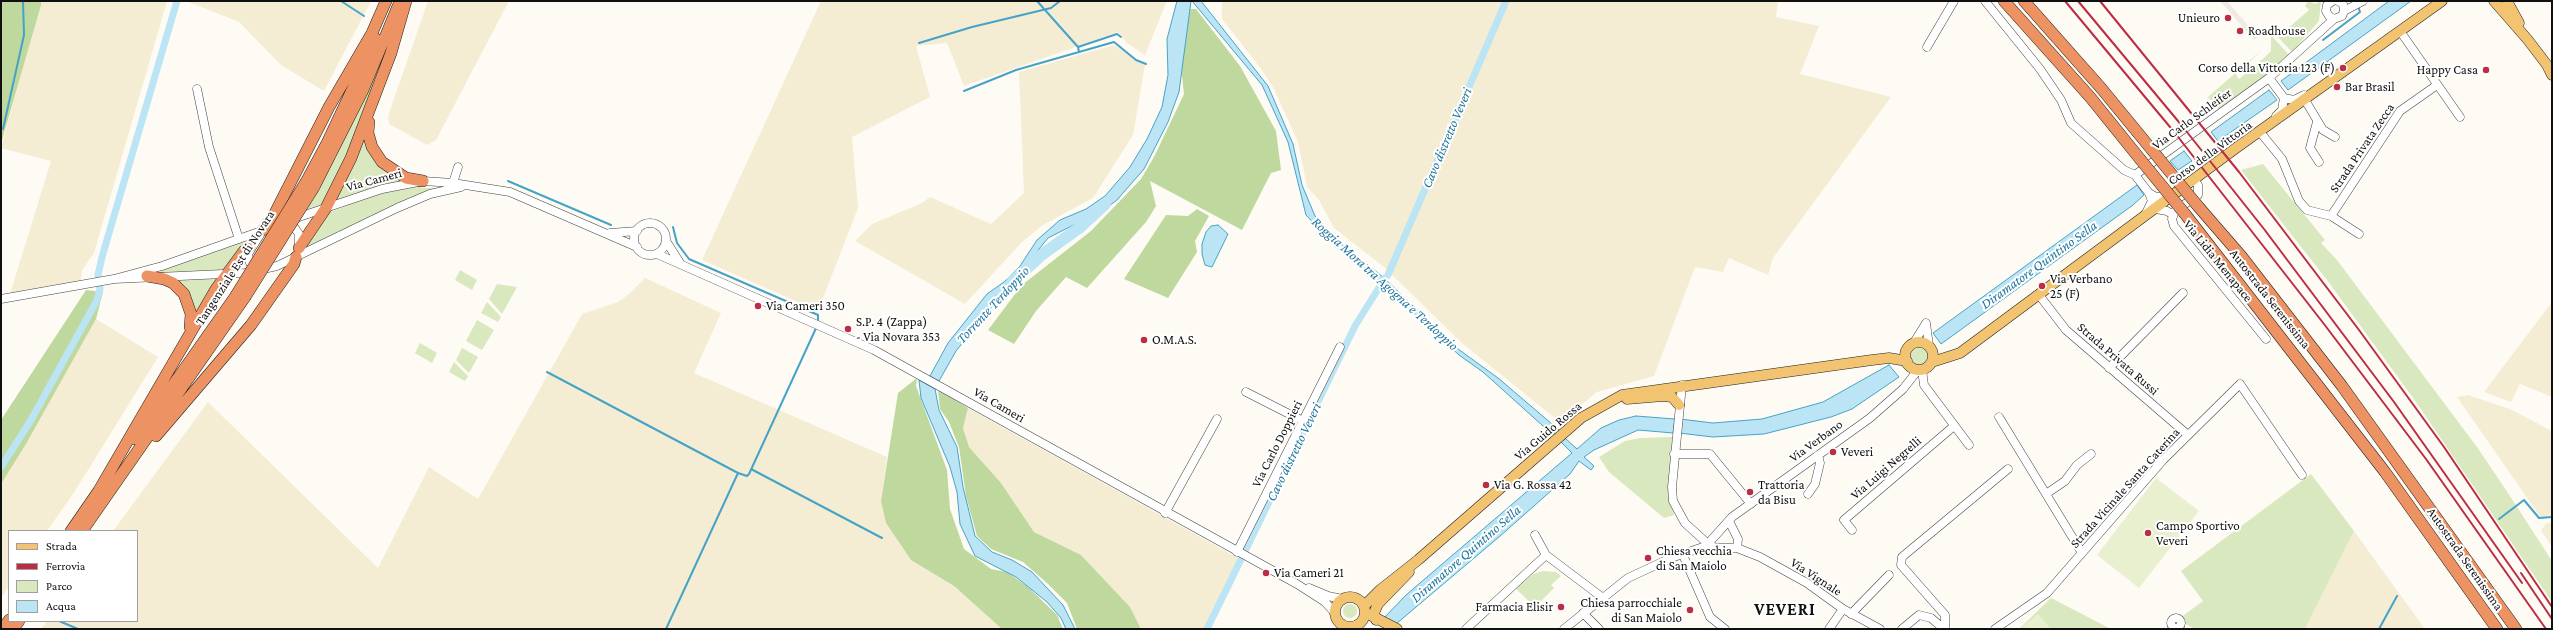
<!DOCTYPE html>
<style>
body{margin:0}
#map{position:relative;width:2553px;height:630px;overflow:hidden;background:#fefbf4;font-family:"Crimson Pro",serif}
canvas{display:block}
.frame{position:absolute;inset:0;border:2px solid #101010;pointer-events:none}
.legend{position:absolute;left:8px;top:530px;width:130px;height:92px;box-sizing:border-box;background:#fff;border:1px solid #9f9f9f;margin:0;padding:5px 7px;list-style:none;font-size:12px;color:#101010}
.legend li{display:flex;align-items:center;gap:8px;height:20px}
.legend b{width:20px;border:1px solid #9f9f9f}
</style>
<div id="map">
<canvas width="2553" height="630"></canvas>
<div class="frame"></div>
<ul class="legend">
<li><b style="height:5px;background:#f2c370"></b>Strada</li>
<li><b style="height:5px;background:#bb2d45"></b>Ferrovia</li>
<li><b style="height:11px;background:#d9e8be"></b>Parco</li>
<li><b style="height:11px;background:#bbe5f4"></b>Acqua</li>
</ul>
</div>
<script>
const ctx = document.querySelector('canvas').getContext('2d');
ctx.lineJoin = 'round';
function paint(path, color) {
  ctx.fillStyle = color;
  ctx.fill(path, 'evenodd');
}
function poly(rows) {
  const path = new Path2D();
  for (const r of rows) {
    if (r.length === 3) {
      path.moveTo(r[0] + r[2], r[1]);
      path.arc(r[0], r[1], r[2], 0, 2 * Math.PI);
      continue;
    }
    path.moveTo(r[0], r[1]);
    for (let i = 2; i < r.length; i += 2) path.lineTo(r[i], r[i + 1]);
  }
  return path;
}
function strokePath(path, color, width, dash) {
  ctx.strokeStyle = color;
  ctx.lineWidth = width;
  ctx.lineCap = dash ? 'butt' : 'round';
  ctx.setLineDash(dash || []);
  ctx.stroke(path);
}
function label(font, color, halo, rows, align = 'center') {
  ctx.font = font + ' "Crimson Pro",serif';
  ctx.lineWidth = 4;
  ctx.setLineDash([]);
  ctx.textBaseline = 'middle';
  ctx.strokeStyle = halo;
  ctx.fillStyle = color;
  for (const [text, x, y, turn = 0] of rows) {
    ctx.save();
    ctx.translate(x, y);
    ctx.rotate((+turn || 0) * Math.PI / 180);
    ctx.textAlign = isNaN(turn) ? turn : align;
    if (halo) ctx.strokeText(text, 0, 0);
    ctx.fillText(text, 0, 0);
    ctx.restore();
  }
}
paint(poly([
 [41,1,167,1,94,253,82,270,81,281,10,294,51,161,1,148],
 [186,1,371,1,324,91,281,65,239,22],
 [428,1,509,1,436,140,427,145,389,124,388,116],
 [821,1,1167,1,1145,55,1127,43,1118,32,964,86,947,43,916,46,930,97,852,137,858,208,818,311,702,260],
 [1222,1,1778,1,1776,17,1819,26,1800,74,1891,97,1773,258,1768,275,1729,258,1723,272,1695,267,1654,376,1597,392,1561,421,1556,419,1462,343,1384,267,1334,228,1319,200,1307,187,1298,142,1273,87,1259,66,1222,19],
 [1114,45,1145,65,1133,135,1093,198,1043,225,1022,242,965,304,855,241,872,224,922,203,930,197,991,224,1024,193,1019,72],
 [645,278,721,313,694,373,887,457,881,501,886,523,911,560,954,586,1002,629,41,629,47,621,137,621,137,531,113,531,208,402,378,568,429,467,478,499,582,314,618,302,629,294],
 [2552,302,2552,397,2520,384,2511,402,2484,392],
 [96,319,158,357,75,491,47,531,9,531,9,586,1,598,1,484,26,444],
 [2468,395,2510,409,2552,431,2552,515,2541,518,2457,397],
 [968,408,1238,558,1205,629,1141,629,1130,607,1081,555,1034,532,1001,483,969,447,963,428],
 [2552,522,2552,547,2541,530,2546,524],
 [2354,531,2425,629,2305,629]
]), '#f4edd4');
paint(poly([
 [2308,1,2315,4,2321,1,2319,21,2292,52,2278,37,2309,10,2305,6],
 [2271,35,2289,55,2265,76,2219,110,2208,97,2264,48,2236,75,2239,79,2264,58,2271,51],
 [387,47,357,135,323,205,307,210,345,138],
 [364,136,405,181,334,202],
 [2263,164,2325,240,2321,243,2337,260,2477,447,2508,493,2552,561,2552,602,2416,402,2327,280,2241,170],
 [421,186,421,188,438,188,305,248,328,213,377,194],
 [250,239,225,271,160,273,160,270],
 [460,270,477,280,472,290,455,280],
 [220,277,194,318,171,278],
 [497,284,517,287,502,314,489,299],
 [487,302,501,317,498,322,481,313],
 [477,320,494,330,482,350,466,341],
 [420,343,437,353,432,363,415,353],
 [1919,356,9],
 [462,348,478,357,469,373,456,360],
 [454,362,468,376,465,381,449,372],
 [1673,437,1669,486,1674,515,1664,518,1609,472,1599,457,1625,441,1640,438],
 [2311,474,2354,531,2305,629,2195,629,2184,623,2180,618,2203,601,2181,571],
 [1543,571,1556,572,1561,576,1551,585,1554,588,1535,607,1516,589,1533,574],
 [2051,598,2111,629,2019,629],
 [1350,611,7]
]), '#d9e8be');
paint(poly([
 [1,1,41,1,41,5,1,144],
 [1190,9,1196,9,1240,66,1276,131,1281,170,1271,173,1242,230,1150,181,1156,206,1146,222,1087,288,1066,277,1036,311,1014,344,988,330,1022,285,1091,231,1141,179,1155,155,1184,94,1181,67],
 [1197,209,1209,216,1195,241,1197,252,1168,298,1124,279,1166,215,1188,216],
 [86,290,103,292,96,319,26,444,1,484,1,420],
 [917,378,916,386,947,470,950,509,964,549,991,569,1007,572,1028,587,1057,615,1063,629,1002,629,954,586,911,560,886,523,881,501,898,393],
 [938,389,968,408,963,428,969,447,1001,483,1034,532,1081,555,1130,607,1141,629,1077,629,1067,603,1047,583,1023,562,991,549,977,536,966,496,959,447,949,422,940,409]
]), '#bfd89e');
paint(poly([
 [2156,478,2199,511,2139,588,2097,555],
 [2038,614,2051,629,2020,629]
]), '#e9f0cf');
paint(poly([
 [2220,1,2227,1,2258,37,2254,40]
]), '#f0eae2');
const water = poly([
 [1177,1,1191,1,1179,92,1168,122,1144,169,1117,200,1105,209,1048,238,956,351,939,381,930,376,948,343,987,294,1004,282,1020,266,1037,240,1060,220,1086,209,1105,196,1130,167,1147,139,1162,107,1168,75,1167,39,1177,1],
 [1192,1,1201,1,1268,86,1293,144,1302,185,1315,216,1339,242,1383,277,1379,282,1333,244,1306,215,1288,142,1262,85,1192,1],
 [2389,1,2411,1,2288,90,2281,81,2389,1],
 [2269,90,2277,100,2218,141,2211,132,2269,90],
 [2184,151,2192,161,2178,170,2170,161,2184,151],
 [2137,185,2144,195,2133,205,1941,344,1933,333,2137,185],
 [1218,225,1228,234,1212,267,1205,265,1202,254,1202,244,1206,232,1211,226,1218,225],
 [1386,280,1458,349,1498,378,1559,430,1553,435,1483,372,1459,355,1382,284,1386,280],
 [1889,365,1899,377,1852,409,1831,417,1764,434,1713,437,1679,433,1680,419,1713,423,1762,419,1823,402,1889,365],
 [919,380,935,389,939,410,957,447,963,487,975,536,992,552,1012,560,1032,572,1063,605,1075,629,1066,629,1061,618,1047,602,1016,577,975,556,960,524,957,492,950,467,921,398,919,380],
 [1636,416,1675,419,1673,433,1638,430,1594,450,1584,457,1594,466,1591,470,1579,461,1570,474,1499,537,1396,624,1384,618,1406,595,1572,453,1561,442,1565,438,1577,449,1601,428,1619,420,1636,416]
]);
paint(water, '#bbe5f4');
strokePath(water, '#45a3c7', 1);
strokePath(poly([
 [341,1,364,16],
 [1037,1,1078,47,1079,52,1114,42,1136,60,1146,64],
 [2323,40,2360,12,2358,6],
 [919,43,972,27,1051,8,1060,1],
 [1078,47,1117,34,1121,37],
 [964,91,1016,70,1079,52],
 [3,129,24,35,23,1],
 [508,181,611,225],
 [673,227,677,243,689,259,818,315,818,322],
 [547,372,738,473,666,629],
 [751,469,882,538],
 [738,473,747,476,749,474,817,326],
 [2499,519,2524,500,2539,518,2552,517],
 [59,621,78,629],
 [2379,629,2397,596]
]), '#45a3c7', 2);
strokePath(poly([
 [1388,275,1506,1],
 [1,467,31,420,96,302,100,289,98,275,102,257,177,1],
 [1207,629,1355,326,1385,278]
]), '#bbe5f4', 7);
strokePath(poly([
 [1012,282,1040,256,1079,228,1105,204]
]), '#bbe5f4', 12);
const minor = poly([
 [1985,1,2040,69,2061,100,2071,123,2124,170,2135,175,2149,193],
 [2333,1,2327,5,2326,11,2329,16,2334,19,2342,16,2344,11,2343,4,2338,1],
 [2344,11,2363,1],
 [2400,31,2460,117],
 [1927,47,1954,1],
 [2269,78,2284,98],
 [197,89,209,147,239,239],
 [2305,100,2323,130,2335,137],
 [2276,116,2282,110,2284,98,2294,100,2304,95],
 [2317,122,2310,148,2319,162],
 [2260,132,2282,159,2299,201,2307,210,2331,216,2359,234],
 [2135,175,2269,78,2334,19],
 [2195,181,2198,185,2198,195,2175,211,2172,219,2174,226,2266,339],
 [453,183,458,167],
 [2156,209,2167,211,2173,215],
 [2146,213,2152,201,2149,193,2156,197,2171,197],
 [2331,216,2400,111,2437,85],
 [293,219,382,189,423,181,453,183,510,192,637,247],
 [287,222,294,227,299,234,299,246],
 [650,239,16],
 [610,233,637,231],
 [666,241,680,263],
 [657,254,874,350,1297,584,1325,602,1335,613],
 [258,268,250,263,248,254,263,230],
 [114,279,162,266,267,229],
 [2039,295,2066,330,2188,435],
 [1,299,114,279,245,273,277,266,397,208,430,194,461,187],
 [1913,344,1926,323,1929,346],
 [2109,368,2183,293],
 [1922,370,1924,385,1969,445],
 [1682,385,1672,487,1673,501,1685,523,1708,544,1716,548,1737,548,1760,557,1807,583,1843,609,1880,629],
 [1246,392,1303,421],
 [1999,417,2082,553],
 [1674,454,1710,454,1751,504],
 [1808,494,1815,484,1820,463,1818,455],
 [2046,494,2065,481,2077,465,2091,454],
 [1165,513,1217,419],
 [1729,521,1738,539,1737,548],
 [1852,530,1844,520,1954,426],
 [1535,535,1546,555,1603,598],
 [1237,552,1340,347],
 [1683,555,1710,617,1725,629],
 [1309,588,1328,596,1342,599],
 [1583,613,1599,629],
 [1851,614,1889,575],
 [2176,623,5],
 [1466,629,1546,555],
 [1564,629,1628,578,1671,558,1706,546,1732,517,1870,418,1903,389,1918,370],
 [1829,629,1843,609],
 [1902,629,1919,615,1931,618,1944,629],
 [1945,629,1945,615,1901,565,1902,557,2008,469],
 [1995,629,2047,593,2163,460,2240,384,2302,475]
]);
const major = poly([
 [2494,1,2528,40,2547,65,2552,75],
 [2507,1,2519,23],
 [1919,356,14],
 [1932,362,1960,353,2236,148,2442,1],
 [1627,399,1663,396,1672,397,1679,405],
 [1350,612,15],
 [1364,606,1380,590,1418,560,1581,418,1622,395,1872,360,1889,358,1907,361],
 [1372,616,1397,629],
 [1376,620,1374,613,1378,604,1409,572]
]);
const highway = poly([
 [2004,1,2090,97,2140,159],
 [2024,1,2101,88,2152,150],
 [369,122,368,133,372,147,382,162,406,178,423,181],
 [306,182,327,143,376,39],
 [314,187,363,90,398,6],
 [2197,205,2242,257,2342,386,2516,629],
 [2185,214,2385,472,2497,629],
 [263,230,275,213,329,107,372,33,386,1],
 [299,248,326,208,351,158,391,53,406,1],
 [147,276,164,279,173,283,184,294,191,314,190,327],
 [156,436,251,325,294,264,296,257],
 [135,439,235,297],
 [98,492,216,289,244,251,250,247],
 [71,531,102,486],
 [82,531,245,297],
 [3,629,9,620],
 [13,629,19,621]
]);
strokePath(minor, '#434343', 9);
strokePath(major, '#212121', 11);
strokePath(highway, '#212121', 12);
strokePath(minor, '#fff', 8);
strokePath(major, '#f2c370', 10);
strokePath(highway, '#ed9263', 11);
strokePath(poly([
 [2065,1,2175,133,2324,324,2426,459,2546,629],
 [2078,1,2183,127,2264,229,2394,402,2522,583],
 [2100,1,2239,172,2359,330,2444,447,2552,607],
 [2521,573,2552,619]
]), '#bb2d45', 2);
const highwayBridge = poly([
 [2152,150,2197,205],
 [2140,159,2185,214],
 [235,297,306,182],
 [245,297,314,187]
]);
strokePath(highwayBridge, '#212121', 12, []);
strokePath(highwayBridge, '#ed9263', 11);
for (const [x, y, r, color] of [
 [2228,18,4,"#bb2d45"],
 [2240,31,4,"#bb2d45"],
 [2343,68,4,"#bb2d45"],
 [2486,70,4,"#bb2d45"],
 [2337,87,4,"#bb2d45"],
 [2042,286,4,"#bb2d45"],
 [758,306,4,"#bb2d45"],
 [848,329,4,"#bb2d45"],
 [1144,340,4,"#bb2d45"],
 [1833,452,4,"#bb2d45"],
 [1486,485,4,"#bb2d45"],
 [1750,492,4,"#bb2d45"],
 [2148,533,4,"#bb2d45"],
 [1648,558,4,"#bb2d45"],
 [1266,573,4,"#bb2d45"],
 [1561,607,4,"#bb2d45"],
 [1690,610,4,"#bb2d45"]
]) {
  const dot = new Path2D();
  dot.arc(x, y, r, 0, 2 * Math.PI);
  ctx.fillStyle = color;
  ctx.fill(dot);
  strokePath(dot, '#fff', 1.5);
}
label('13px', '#101010', '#fff', [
 ["Unieuro",2220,18,"right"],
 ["Roadhouse",2248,31],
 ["Corso della Vittoria 123 (F)",2335,68,"right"],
 ["Happy Casa",2478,70,"right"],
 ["Bar Brasil",2345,87],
 ["Via Verbano",2050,279],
 ["25 (F)",2050,294],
 ["Via Cameri 350",766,306],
 ["S.P. 4 (Zappa)",856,322],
 ["- Via Novara 353",856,337],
 ["O.M.A.S.",1152,340],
 ["Veveri",1841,452],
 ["Via G. Rossa 42",1494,485],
 ["Trattoria",1758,485],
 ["da Bisu",1758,500],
 ["Campo Sportivo",2156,526],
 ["Veveri",2156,541],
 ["Chiesa vecchia",1656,551],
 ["di San Maiolo",1656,566],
 ["Via Cameri 21",1274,573],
 ["Chiesa parrocchiale",1682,603,"right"],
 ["di San Maiolo",1682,618,"right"],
 ["Farmacia Elisir",1553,607,"right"]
], 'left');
label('13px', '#101010', '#fff', [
 ["Via Carlo Schleifer",2192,119,-36],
 ["Strada Privata Zecca",2362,148,-56],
 ["Corso della Vittoria",2210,153,-36],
 ["Via Cameri",374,180,-15],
 ["Via Lidia Menapace",2218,261,51],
 ["Tangenziale Est di Novara",235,268,-57],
 ["Autostrada Serenissima",2270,299,52],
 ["Strada Privata Russi",2118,359,41],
 ["Via Cameri",999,405,30],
 ["Via Guido Rossa",1548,431,-40],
 ["Via Verbano",1816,441,-36],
 ["Via Carlo Doppieri",1277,444,-63],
 ["Via Luigi Negrelli",1886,468,-41],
 ["Strada Vicinale Santa Caterina",2125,488,-48],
 ["Autostrada Serenissima",2465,559,55],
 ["Via Vignale",1816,577,33]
]);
label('italic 14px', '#1e759d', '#fff', [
 ["Cavo distretto Veveri",1447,138,-67],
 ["Diramatore Quintino Sella",2039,265,-36],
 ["Roggia Mora tra Agogna e Terdoppio",1385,284,42],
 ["Torrente Terdoppio",993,305,-47],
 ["Cavo distretto Veveri",1294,452,-64],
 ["Diramatore Quintino Sella",1466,554,-41]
]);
ctx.letterSpacing = '1px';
label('bold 17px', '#101010', '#fff', [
 ["VEVERI",1785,610]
]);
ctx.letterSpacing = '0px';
</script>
